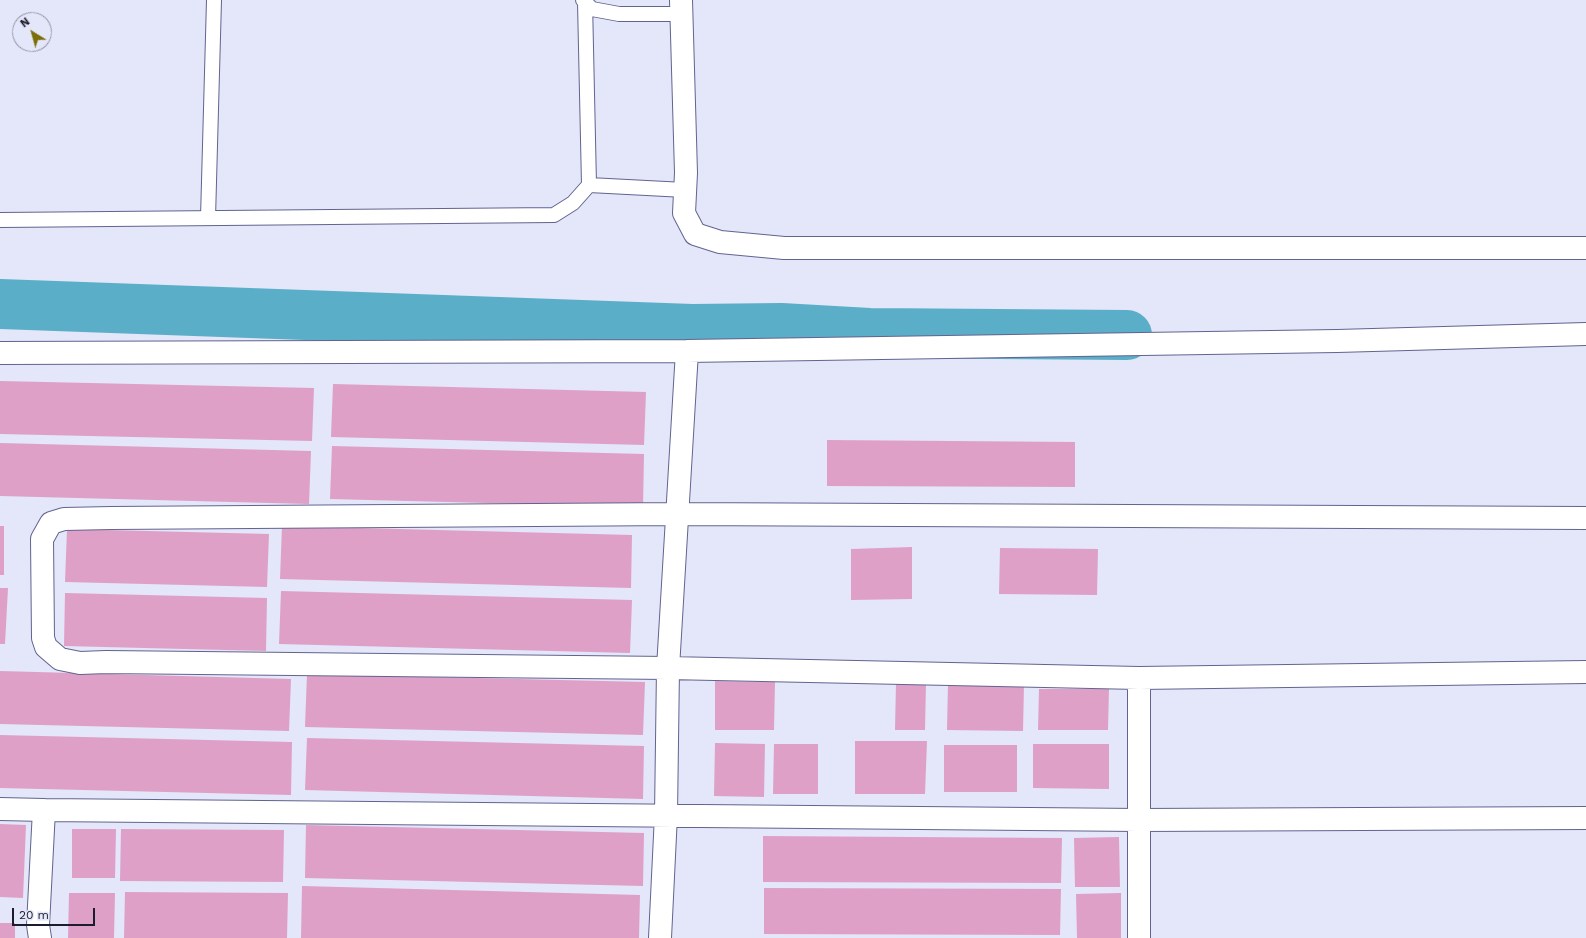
<!DOCTYPE html>
<style>
body{margin:0}
#map{position:relative;width:1586px;height:938px;overflow:hidden;background:#e4e6f9;font-family:"Work Sans",sans-serif}
canvas{display:block}
.north{position:absolute;left:12px;top:12px;width:40px;height:40px;box-sizing:border-box;background:#e4e6f9;border:1px solid #9495a7;border-radius:50%;rotate:323deg;font-size:11px;font-weight:700;line-height:16px;text-align:center;color:#1b1c2d}
.north::after{content:'';display:block;margin:auto;width:14px;height:18px;background:#7b6e0a;clip-path:polygon(50% 0,100% 100%,50% 72%,0 100%)}
.scale{position:absolute;left:12px;top:908px;width:83px;height:18px;box-sizing:border-box;border:2px solid #1b1c2d;border-top:0;padding-left:5px;font-size:12px;line-height:14px;white-space:nowrap;color:#1b1c2d;-webkit-text-stroke:3px #e4e6f9;paint-order:stroke}
</style>
<div id="map">
<canvas width="1586" height="938"></canvas>
<div class="north">N</div>
<div class="scale">20 m</div>
</div>
<script>
const ctx = document.querySelector('canvas').getContext('2d');
ctx.lineJoin = 'round';
function poly(rows) {
  const path = new Path2D();
  for (const r of rows) {
    path.moveTo(r[0], r[1]);
    for (let i = 2; i < r.length; i += 2) path.lineTo(r[i], r[i + 1]);
  }
  return path;
}
function strokePath(path, color, width, dash) {
  ctx.strokeStyle = color;
  ctx.lineWidth = width;
  ctx.lineCap = dash ? 'butt' : 'round';
  ctx.setLineDash(dash || []);
  ctx.stroke(path);
}
function paint(path, color) {
  ctx.fillStyle = color;
  ctx.fill(path, 'evenodd');
}
strokePath(poly([
 [0,304,692,329,781,328,869,333,1127,335]
]), '#5baec8', 50);
paint(poly([
 [0,381,314,388,312,441,0,434],
 [333,384,646,392,644,445,331,437],
 [827,440,1075,442,1075,487,827,486],
 [0,443,311,451,309,504,0,496],
 [332,446,644,454,643,507,330,499],
 [0,526,4,526,4,575,0,575],
 [282,526,632,535,631,588,280,579],
 [67,529,269,534,267,587,65,582],
 [912,547,912,599,851,600,851,549],
 [1000,548,1098,549,1097,595,999,594],
 [0,588,8,588,5,644,0,644],
 [281,591,632,600,630,653,279,644],
 [65,593,267,598,266,651,64,646],
 [0,671,291,679,289,731,0,724],
 [307,674,645,682,643,735,305,727],
 [715,681,775,682,774,730,715,730],
 [896,683,926,683,925,730,895,730],
 [948,683,1024,684,1023,731,947,730],
 [1039,689,1109,689,1108,730,1038,730],
 [0,735,292,742,291,795,0,788],
 [307,738,644,746,643,799,305,790],
 [855,741,927,741,925,794,855,794],
 [715,743,765,744,764,797,714,796],
 [774,744,818,744,818,794,773,794],
 [1033,744,1109,744,1109,789,1033,788],
 [944,745,1017,745,1017,792,944,792],
 [0,824,26,825,23,898,0,897],
 [306,825,644,833,643,886,305,878],
 [72,829,116,829,115,878,72,878],
 [121,829,284,830,283,882,120,881],
 [763,836,1062,838,1061,883,763,882],
 [1119,837,1120,887,1075,887,1074,838],
 [302,886,640,895,639,938,301,938],
 [764,888,1061,889,1060,935,764,934],
 [125,892,288,893,287,938,124,938],
 [69,893,115,893,114,938,68,938],
 [1121,893,1121,938,1077,938,1076,894],
 [0,923,15,923,15,938,0,938]
]), '#dea0c7');
const lane = poly([
 [583,0,592,9,619,14,681,14],
 [589,185,685,190],
 [208,218,214,0],
 [0,220,554,215,573,203,589,185,585,2]
]);
const street = poly([
 [681,0,686,173,684,213,695,234,720,242,784,248,1586,248],
 [0,353,687,351,1337,341,1586,334],
 [1586,518,676,514,111,518,64,519,51,523,42,539,43,638,46,647,60,659,80,663,106,662,668,668,1139,678,1586,672],
 [1139,678,1139,938],
 [0,809,44,810],
 [40,938,38,925,44,810,1139,820,1586,818],
 [660,938,666,815,668,668,687,351]
]);
strokePath(lane, '#61648e', 16);
strokePath(street, '#61648e', 24);
strokePath(lane, '#fff', 14);
strokePath(street, '#fff', 22);
</script>
